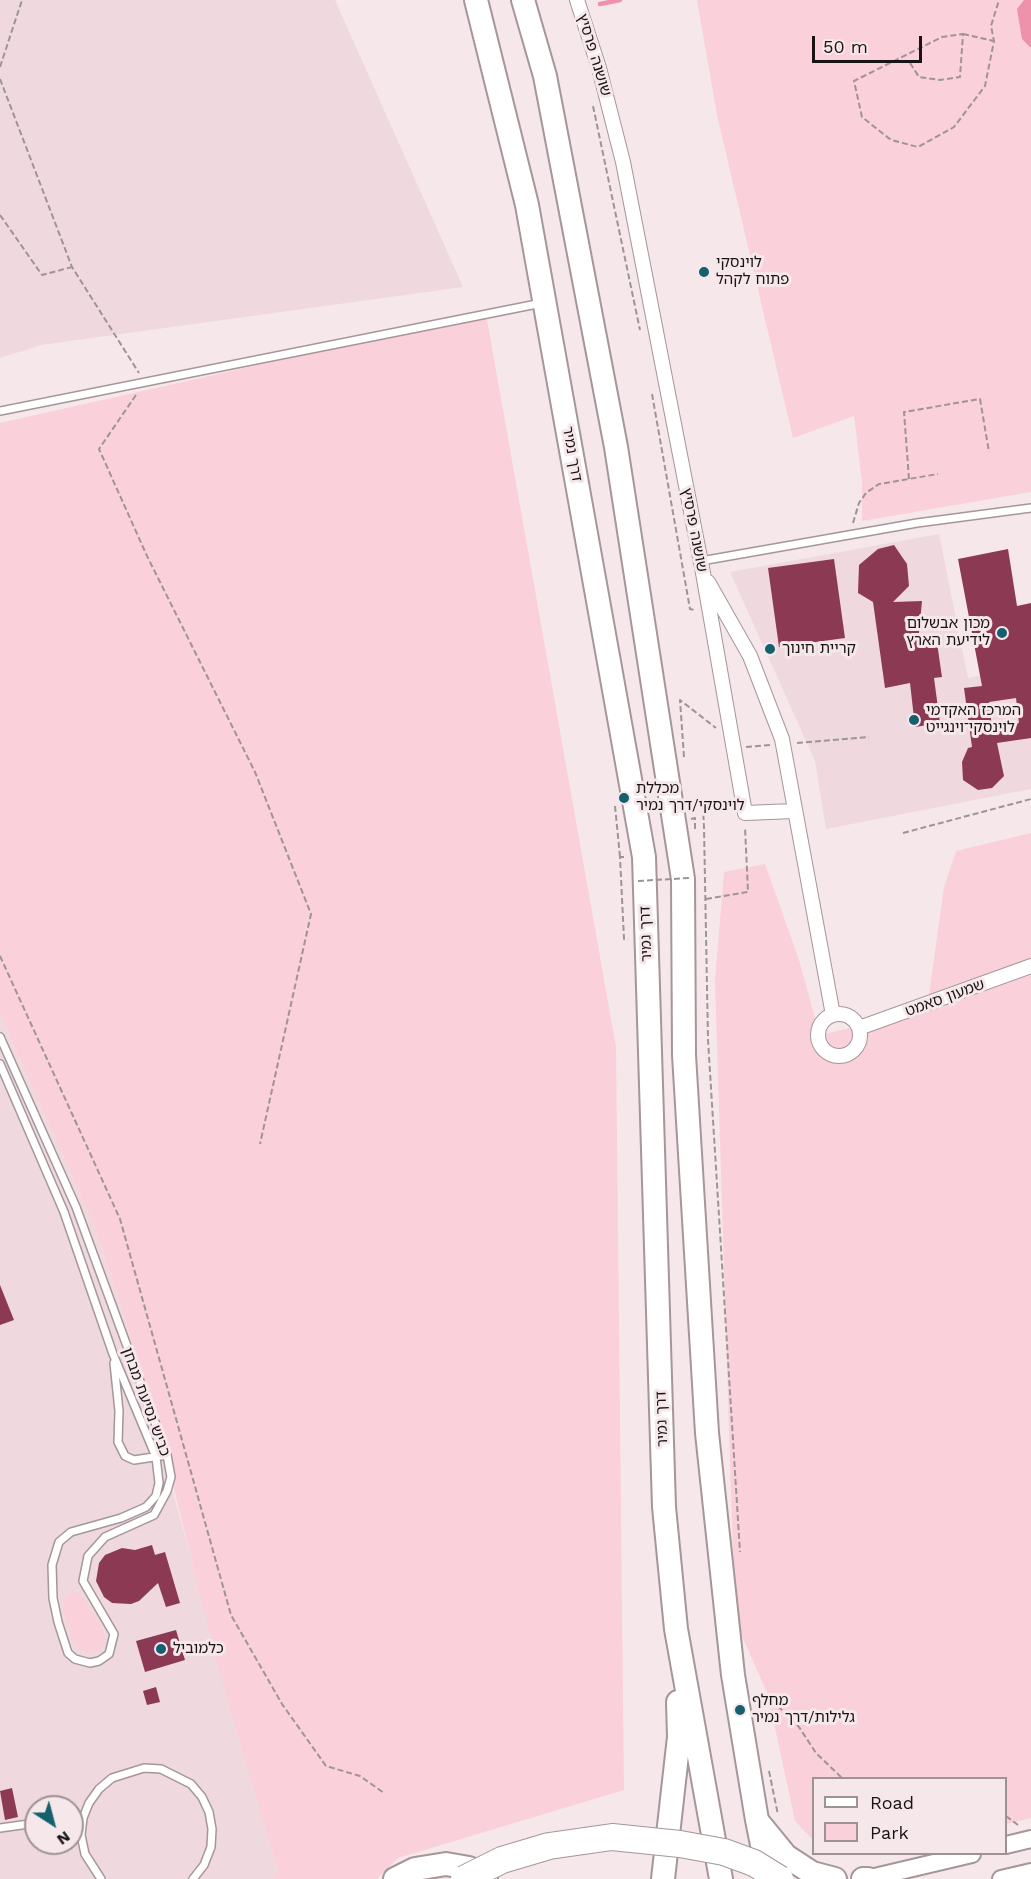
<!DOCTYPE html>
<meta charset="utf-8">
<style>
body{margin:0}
#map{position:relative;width:1031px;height:1879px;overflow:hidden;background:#f6e7eb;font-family:"Work Sans",sans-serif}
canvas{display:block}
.legend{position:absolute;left:812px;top:1777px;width:195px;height:78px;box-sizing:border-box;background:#f6e7eb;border:2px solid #9d9395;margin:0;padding:8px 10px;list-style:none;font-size:18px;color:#181415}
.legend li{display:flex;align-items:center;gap:12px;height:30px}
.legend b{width:30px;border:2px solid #9d9395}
.north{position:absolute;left:24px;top:1795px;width:60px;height:60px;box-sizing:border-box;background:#f6e7eb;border:2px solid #9d9395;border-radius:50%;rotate:144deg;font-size:16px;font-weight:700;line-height:24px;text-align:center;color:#181415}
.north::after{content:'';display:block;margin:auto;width:21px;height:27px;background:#14606d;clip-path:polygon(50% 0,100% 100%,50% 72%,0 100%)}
.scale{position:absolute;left:812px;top:36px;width:110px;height:27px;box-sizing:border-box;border:3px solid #181415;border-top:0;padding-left:8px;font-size:18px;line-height:21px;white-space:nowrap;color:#181415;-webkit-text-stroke:4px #f6e7eb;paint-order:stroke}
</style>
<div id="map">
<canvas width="1031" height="1879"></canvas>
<ul class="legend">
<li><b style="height:8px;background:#fff"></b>Road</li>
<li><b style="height:16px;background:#fad0da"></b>Park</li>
</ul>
<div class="north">N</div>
<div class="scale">50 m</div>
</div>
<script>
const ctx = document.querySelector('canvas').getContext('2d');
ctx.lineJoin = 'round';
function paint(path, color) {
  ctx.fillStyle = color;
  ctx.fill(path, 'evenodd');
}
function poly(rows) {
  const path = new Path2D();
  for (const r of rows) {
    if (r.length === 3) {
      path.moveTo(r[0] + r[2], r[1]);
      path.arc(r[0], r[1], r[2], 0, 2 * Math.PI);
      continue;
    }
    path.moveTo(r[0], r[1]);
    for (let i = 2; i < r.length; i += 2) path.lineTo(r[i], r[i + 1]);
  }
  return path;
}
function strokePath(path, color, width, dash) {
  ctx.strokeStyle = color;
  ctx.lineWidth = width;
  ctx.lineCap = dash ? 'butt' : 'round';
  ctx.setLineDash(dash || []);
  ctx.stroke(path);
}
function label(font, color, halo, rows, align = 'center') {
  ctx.font = font + ' "Work Sans","Noto Sans Hebrew",sans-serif';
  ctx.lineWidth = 6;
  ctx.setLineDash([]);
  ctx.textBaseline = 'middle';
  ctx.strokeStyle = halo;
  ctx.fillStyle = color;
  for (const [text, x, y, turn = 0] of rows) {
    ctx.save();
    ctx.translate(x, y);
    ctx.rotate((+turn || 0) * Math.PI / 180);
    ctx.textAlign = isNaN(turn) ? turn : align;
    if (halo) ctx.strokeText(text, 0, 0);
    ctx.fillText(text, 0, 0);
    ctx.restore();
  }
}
paint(poly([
 [0,0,335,0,463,287,41,345,0,358],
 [939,534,968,678,1031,666,1031,789,826,829,815,761,730,572],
 [0,1014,97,1232,125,1319,278,1872,272,1879,0,1879],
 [36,1807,72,1807,72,1843,36,1843]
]), '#efd9de');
paint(poly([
 [697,0,1031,0,1031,492,862,521,862,481,854,416,793,438,717,115],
 [486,314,616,1047,624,1790,398,1858,377,1879,272,1879,278,1871,219,1670,174,1489,125,1319,97,1232,0,1014,0,423],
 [1031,833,1031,1818,1006,1824,1006,1778,814,1778,813,1840,795,1821,768,1695,735,1620,715,981,724,872,765,864,799,960,817,1025,824,1034,927,1010,944,887,956,851],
 [71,1592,79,1593,83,1598,103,1630,105,1640,100,1651,88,1653,81,1650,71,1639,63,1605,63,1600]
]), '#fad0da');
paint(poly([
 [1024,0,1031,0,1031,48,1022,39,1017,9]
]), '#ee91ab');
strokePath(poly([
 [600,4,620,0]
]), '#ee91ab', 4.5);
paint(poly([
 [894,545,907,564,909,586,893,602,922,601,918,643,936,636,942,677,934,678,940,723,915,727,910,683,885,688,873,602,858,593,859,565,878,549],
 [1008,549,1017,606,1031,603,1031,738,997,743,1004,776,992,788,978,790,963,780,962,762,968,748,972,747,964,688,982,686,958,559],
 [1016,698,1019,723,992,727,989,702],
 [834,559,845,638,779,647,768,568],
 [0,1285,14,1320,0,1325],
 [152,1545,155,1555,165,1552,180,1603,166,1607,158,1583,139,1601,131,1604,112,1603,104,1597,96,1581,99,1563,105,1555,122,1548,135,1550],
 [176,1630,185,1660,145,1672,136,1641],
 [156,1687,160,1702,147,1705,143,1691],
 [12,1788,18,1817,5,1820,0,1791]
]), '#8c3954');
const service = poly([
 [0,411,542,303],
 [701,561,917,523,1031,508],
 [0,1037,76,1207,167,1455,171,1477,167,1491,154,1515,105,1537,88,1556,83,1581,114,1634,109,1654,99,1661,90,1663,75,1659,68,1653,58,1622,53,1598,52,1565,59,1542,71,1532,121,1518,146,1507,156,1496,159,1483,156,1457,113,1354,64,1212,0,1064],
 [114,1363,119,1411,118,1442,125,1456,134,1460,167,1455],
 [72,1821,82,1822],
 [0,1828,36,1823],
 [101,1879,85,1854,81,1835,83,1818,89,1803,99,1789,112,1778,144,1768,161,1769,191,1784,202,1797,209,1812,212,1829,211,1847,204,1865,193,1879]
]);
const minor = poly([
 [577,0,599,68,623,162,703,573,745,813,794,811],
 [708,582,750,656,782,739,833,1015],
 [839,1035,21],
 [859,1028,1031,966]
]);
const tertiary = poly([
 [1006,1845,1031,1839],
 [866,1879,972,1854],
 [1001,1879,1031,1872]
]);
const trunk = poly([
 [476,0,527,205,644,857,664,1507,676,1629,721,1879],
 [523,0,545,76,616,447,683,879,684,1055,707,1433,733,1675,757,1820,769,1879],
 [759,1823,786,1856,812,1873,835,1879],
 [395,1879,415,1869,446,1864,469,1868,486,1879],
 [663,1879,679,1737,678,1702],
 [863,1879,868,1879]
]);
strokePath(service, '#a49699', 10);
strokePath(minor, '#a49699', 16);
strokePath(tertiary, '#a49699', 20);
strokePath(trunk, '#a49699', 26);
strokePath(poly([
 [963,34,994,41],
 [910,63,919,77,940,80,960,77,963,34,942,37,854,81,862,117,891,140,918,147,954,127,985,86,994,41,991,26,999,0],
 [0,67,22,0],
 [0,79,72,267,139,373],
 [593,106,640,330],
 [0,215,42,275,72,267],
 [652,394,690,609,694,610],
 [136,395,99,449,147,556,255,772,311,914,260,1144],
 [909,479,904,412,980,399,989,452],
 [853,523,859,503,866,493,879,484,938,474],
 [797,743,869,737],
 [746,747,771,745],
 [684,757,680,700,716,728],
 [615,806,620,857],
 [691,807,703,808,704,827,708,1040,740,1552],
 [691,819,695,818,695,830],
 [903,833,1031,799],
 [624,857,620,857,624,939,628,940],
 [706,899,748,892,745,827],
 [0,956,120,1219,231,1615,282,1704,326,1766,360,1776,384,1793],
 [754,1695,772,1700,799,1727,816,1753,842,1778],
 [769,1771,778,1815],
 [1006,1816,1018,1825]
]), '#9e9496', 2, [6, 3]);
strokePath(service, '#fff', 7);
strokePath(minor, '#fff', 14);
strokePath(tertiary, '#fff', 16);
strokePath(trunk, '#fff', 22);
const motorwayBridge = poly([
 [464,1879,502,1860,549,1846,612,1837,680,1844,724,1852,754,1863,780,1879]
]);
strokePath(motorwayBridge, '#a49699', 28, []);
strokePath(poly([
 [638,881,689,878]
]), '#9e9496', 2, [6, 3]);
strokePath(motorwayBridge, '#fff', 26);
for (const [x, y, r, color] of [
 [704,272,6,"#14606d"],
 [1002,633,6,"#14606d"],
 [770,649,6,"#14606d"],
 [914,720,6,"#14606d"],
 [624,798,6,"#14606d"],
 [161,1649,6,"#14606d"],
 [740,1710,6,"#14606d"]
]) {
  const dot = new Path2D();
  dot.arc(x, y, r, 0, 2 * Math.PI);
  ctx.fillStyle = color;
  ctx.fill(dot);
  strokePath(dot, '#f6e7eb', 2);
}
label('15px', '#181415', '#f6e7eb', [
 ["שושנה פרסיץ",594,55,73],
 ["דרך נמיר",572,454,80],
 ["שושנה פרסיץ",694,530,79],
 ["דרך נמיר",646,934,-92],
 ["שמעון סאמט",945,998,-20],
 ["כביש נסיעת מבחן",146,1402,70],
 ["דרך נמיר",662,1419,-92]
]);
label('15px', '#181415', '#f6e7eb', [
 ["לוינסקי",716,263],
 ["פתוח לקהל",716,280],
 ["מכון אבשלום",990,624,"right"],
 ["לידיעת הארץ",990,641,"right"],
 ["קריית חינוך",782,649],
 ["המרכז האקדמי",926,711],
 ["לוינסקי־וינגייט",926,728],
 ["מכללת",636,789],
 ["לוינסקי/דרך נמיר",636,806],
 ["כלמוביל",173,1649],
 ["מחלף",752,1701],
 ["גלילות/דרך נמיר",752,1718]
], 'left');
</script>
